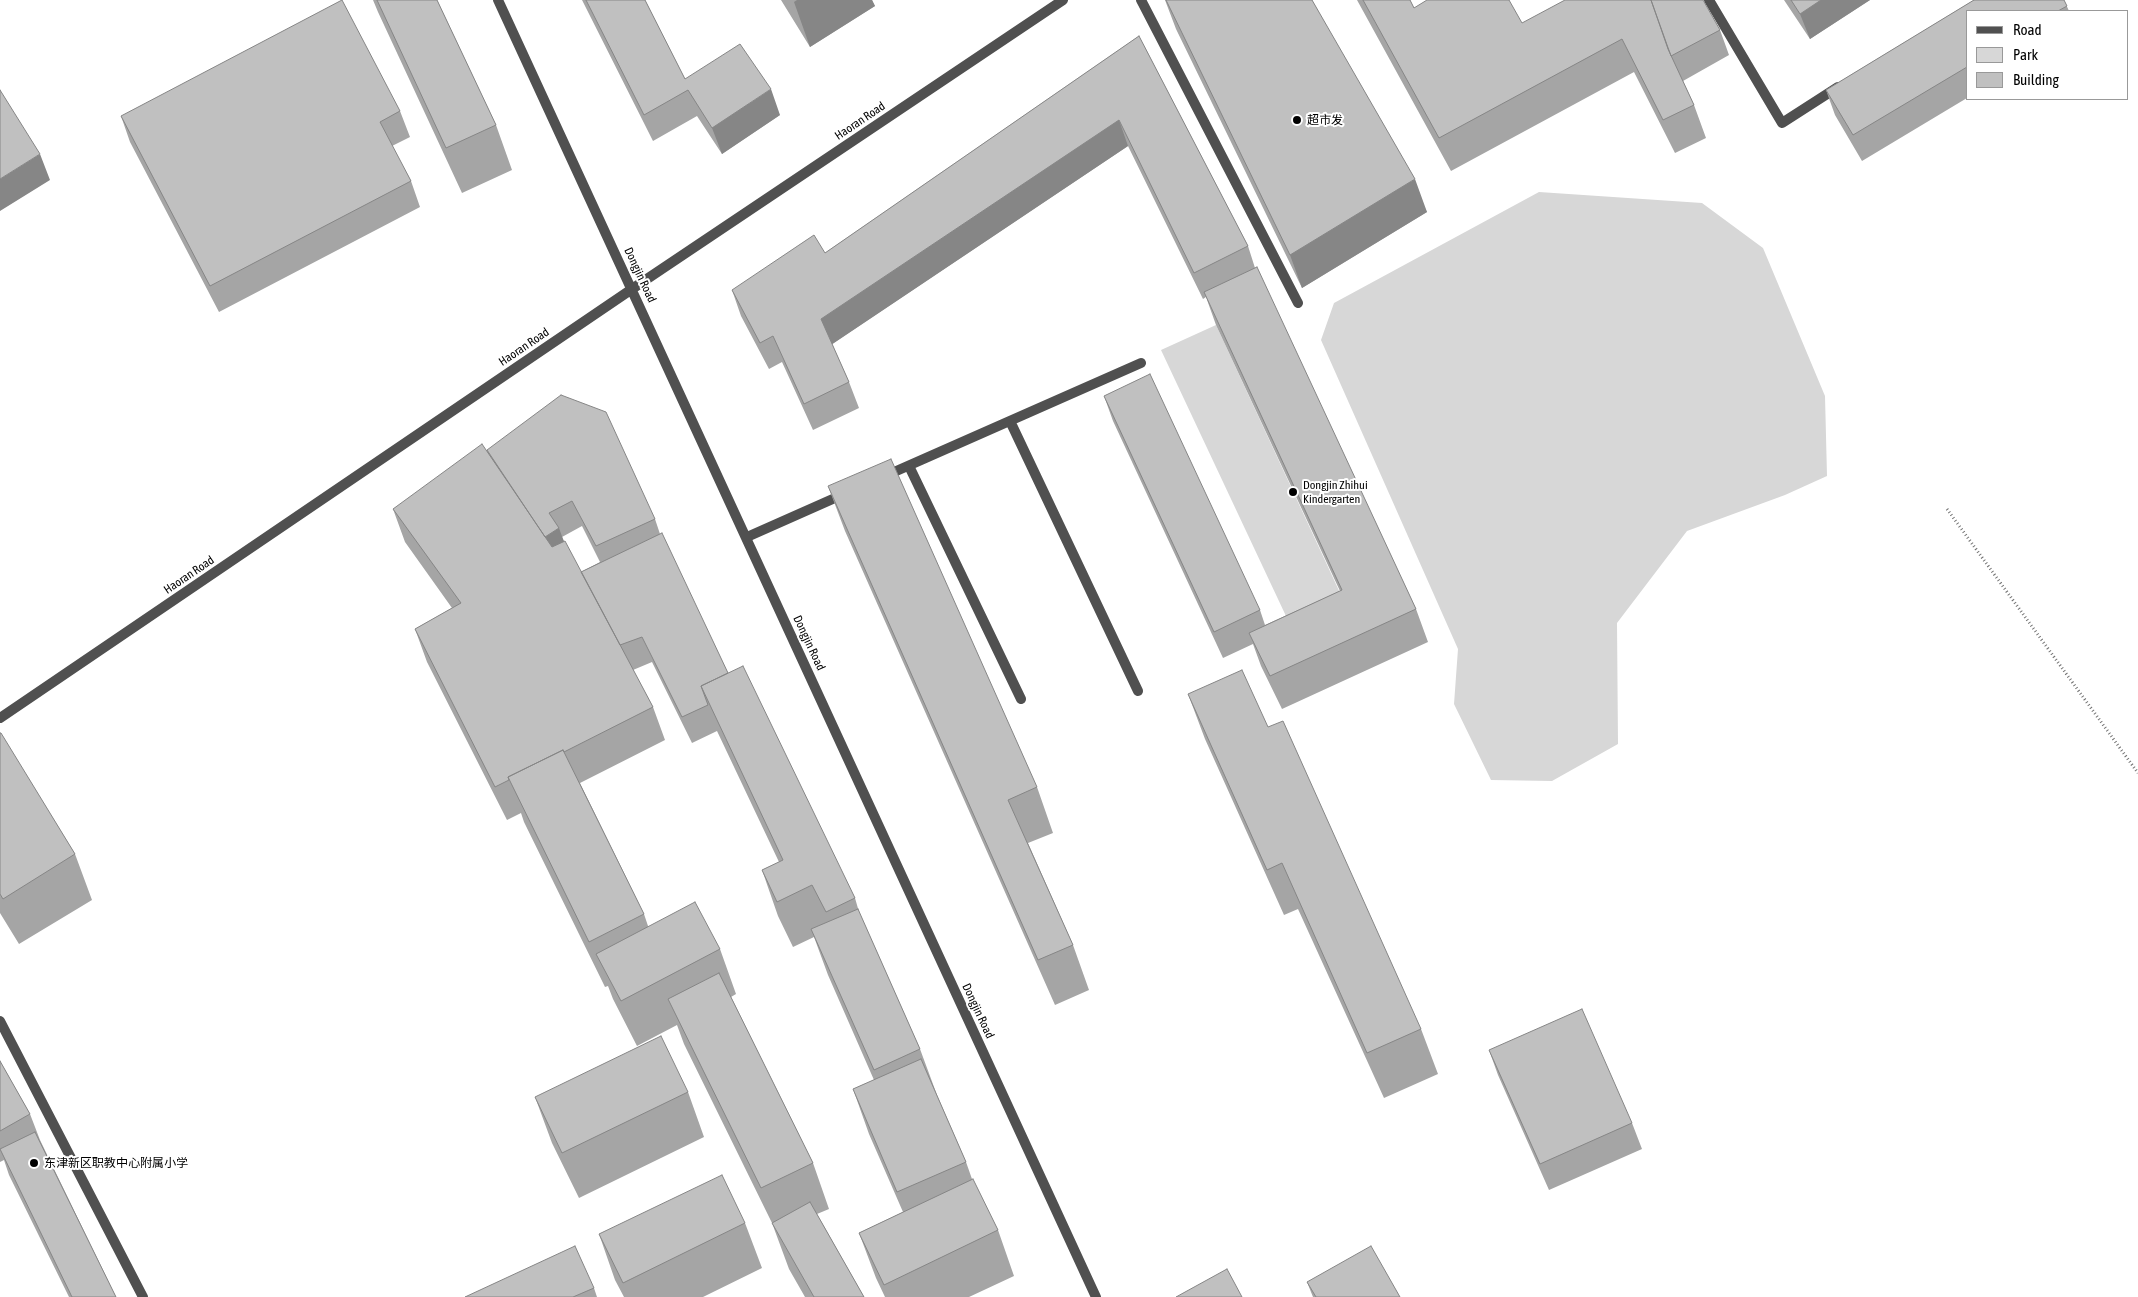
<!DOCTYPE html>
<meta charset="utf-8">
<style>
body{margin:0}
#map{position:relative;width:2138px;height:1297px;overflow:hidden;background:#fff;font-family:"Asap Condensed",sans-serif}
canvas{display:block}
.legend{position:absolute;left:1966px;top:10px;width:162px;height:90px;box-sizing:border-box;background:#fff;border:1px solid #999;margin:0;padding:6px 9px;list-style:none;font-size:15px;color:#000}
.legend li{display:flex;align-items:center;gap:10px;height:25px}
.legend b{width:25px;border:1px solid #999}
</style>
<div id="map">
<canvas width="2138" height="1297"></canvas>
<ul class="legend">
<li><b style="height:6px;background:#505050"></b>Road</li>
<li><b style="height:14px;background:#d7d7d7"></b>Park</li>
<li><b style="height:14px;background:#c0c0c0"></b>Building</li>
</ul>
</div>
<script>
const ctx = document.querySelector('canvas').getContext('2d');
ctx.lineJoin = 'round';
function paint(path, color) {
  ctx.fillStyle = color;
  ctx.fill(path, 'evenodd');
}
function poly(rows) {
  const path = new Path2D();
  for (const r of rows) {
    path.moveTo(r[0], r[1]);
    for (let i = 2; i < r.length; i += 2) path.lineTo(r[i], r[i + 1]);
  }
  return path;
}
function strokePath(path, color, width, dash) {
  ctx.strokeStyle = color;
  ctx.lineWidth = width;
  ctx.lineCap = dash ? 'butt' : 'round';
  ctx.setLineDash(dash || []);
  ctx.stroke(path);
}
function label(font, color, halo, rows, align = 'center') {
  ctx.font = font + ' "Asap Condensed","Noto Sans SC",sans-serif';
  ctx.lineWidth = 4;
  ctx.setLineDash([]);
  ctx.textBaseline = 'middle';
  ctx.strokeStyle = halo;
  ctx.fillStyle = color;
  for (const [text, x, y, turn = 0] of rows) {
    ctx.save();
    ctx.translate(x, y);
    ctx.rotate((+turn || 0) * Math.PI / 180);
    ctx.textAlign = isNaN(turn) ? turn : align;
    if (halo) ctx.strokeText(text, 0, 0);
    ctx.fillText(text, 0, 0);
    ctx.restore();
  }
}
paint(poly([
 [1539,192,1702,203,1763,248,1825,396,1827,476,1785,495,1687,531,1617,623,1618,744,1552,781,1491,780,1454,704,1458,649,1321,340,1334,303],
 [1216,325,1354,623,1301,648,1161,350]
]), '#d7d7d7');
strokePath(poly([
 [1947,509,2138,773]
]), '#727272', 3, [1, 2.5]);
strokePath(poly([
 [1141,0,1298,303],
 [1709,0,1782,123,1838,87],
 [1010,421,1138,691],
 [909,466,1021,699],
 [885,476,1141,363],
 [747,537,844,494]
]), '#505050', 10);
strokePath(poly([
 [0,1021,143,1297]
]), '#505050', 10);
strokePath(poly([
 [498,0,1096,1297],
 [0,718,632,289,1063,0]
]), '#505050', 10);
paint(poly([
 [373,0,437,0,496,125,512,170,462,193,378,12],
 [582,0,645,0,685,79,780,115,722,154,697,116,653,141],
 [781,0,872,0,875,6,810,47],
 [1165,0,1312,0,1427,212,1302,288,1176,29],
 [1357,0,1410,0,1414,8,1522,23,1720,30,1729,55,1683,81,1694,105,1706,138,1675,153,1634,72,1451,171],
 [1784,0,1870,0,1810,39],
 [1974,0,2064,0,2069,11,1967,11,1967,98,1862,161,1835,115,1826,90],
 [1139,36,1248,246,1255,268,1416,609,1428,642,1282,709,1261,666,1253,644,1223,658,1113,421,1104,396,1260,610,1265,625,1340,591,1216,325,1206,297,1203,299,1128,146,832,344,849,382,859,408,813,430,782,362,769,369,741,316,732,290,825,253],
 [400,111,410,137,392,146,411,181,420,207,219,312,130,142,121,116],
 [487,450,655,519,660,534,728,673,855,898,859,912,920,1049,937,1095,966,1162,972,1179,998,1230,1014,1276,969,1297,885,1297,876,1278,859,1233,903,1212,869,1134,853,1089,874,1080,828,975,814,937,793,947,778,916,762,870,779,862,717,731,692,743,652,662,633,670,653,707,665,740,580,783,644,914,648,926,720,949,736,994,731,997,813,1163,829,1209,817,1214,864,1297,805,1297,789,1269,772,1223,684,1044,677,1025,637,1046,613,999,608,986,605,987,524,822,521,813,507,820,427,662,415,629,452,608,405,542,393,509],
 [582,526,600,562,581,572,564,541,562,537],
 [828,486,1037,787,1053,833,1028,843,1073,945,1089,990,1055,1005,845,531],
 [1188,694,1421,1029,1438,1074,1384,1098,1298,909,1284,915,1205,739],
 [0,733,75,854,92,900,19,944,0,913],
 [1489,1050,1632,1123,1642,1149,1549,1190,1498,1075],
 [0,1061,30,1114,40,1140,116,1297,69,1297,9,1175,4,1160,0,1162],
 [688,1092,704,1137,579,1198,552,1143,535,1097],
 [745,1223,762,1268,703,1297,624,1297,615,1280,599,1234],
 [1307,1282,1400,1297,1313,1297],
 [594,1288,597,1297,465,1297]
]), '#a5a5a5');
paint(poly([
 [797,0,872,0,875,6,810,47,794,2],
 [1821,0,1870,0,1810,39,1800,14],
 [771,89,780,115,722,154,712,128],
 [1119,120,1128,146,831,345,821,319],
 [40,154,50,180,0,211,0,179],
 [1415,179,1427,212,1302,288,1290,255],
 [559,528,568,553,553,564,544,538]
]), '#868686');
const building = poly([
 [342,0,400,111,380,122,411,181,210,286,121,116,342,0],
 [377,0,437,0,496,125,446,148,377,0],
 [586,0,645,0,685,79,740,44,771,89,712,128,688,90,644,115,586,0],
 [1166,0,1312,0,1415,179,1290,255,1166,0],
 [1363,0,1410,0,1414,8,1427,0,1509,0,1522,23,1565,0,1651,0,1668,49,1694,105,1663,120,1622,39,1439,138,1363,0],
 [1651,0,1703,0,1720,30,1671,56,1651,0],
 [1791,0,1821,0,1800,14,1791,0],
 [1974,0,2064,0,2067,6,2058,11,1967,11,1967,67,1853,135,1826,90,1974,0],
 [1139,36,1248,246,1194,273,1119,120,821,319,849,382,804,404,773,336,760,343,732,290,814,235,825,253,1139,36],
 [0,90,40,154,0,179,0,90],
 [1257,267,1416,609,1270,676,1249,633,1342,590,1204,292,1257,267],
 [1150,374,1260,610,1214,632,1104,396,1150,374],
 [561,395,606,412,655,519,596,546,572,501,549,513,559,528,545,537,487,450,561,395],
 [482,444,552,547,565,541,653,707,564,752,563,750,508,777,509,780,495,787,415,629,461,603,393,509,482,444],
 [891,459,1037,787,1008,800,1073,945,1038,960,828,486,891,459],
 [662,533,728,673,701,686,708,705,682,717,642,637,620,645,581,572,662,533],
 [743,666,855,898,826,912,812,885,777,902,762,870,783,860,701,686,743,666],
 [1242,670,1268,727,1283,721,1421,1029,1367,1053,1282,863,1267,870,1188,694,1242,670],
 [0,733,1,733,75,854,3,899,0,894,0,733],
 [563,750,644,914,589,942,508,777,563,750],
 [695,902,720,949,621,1001,596,954,695,902],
 [858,909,920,1049,874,1070,811,929,858,909],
 [719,973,813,1163,761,1188,668,999,719,973],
 [1582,1009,1632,1123,1540,1164,1489,1050,1582,1009],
 [661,1036,688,1092,562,1153,535,1097,661,1036],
 [921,1059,966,1162,897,1192,853,1089,921,1059],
 [0,1061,30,1114,0,1131,0,1061],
 [35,1132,116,1297,72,1297,0,1149,35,1132],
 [722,1175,745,1223,623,1283,599,1234,722,1175],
 [973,1179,998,1230,884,1285,859,1233,973,1179],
 [810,1202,864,1297,814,1297,772,1223,810,1202],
 [575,1246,594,1288,573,1297,465,1297,575,1246],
 [1371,1246,1400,1297,1316,1297,1307,1282,1371,1246],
 [1227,1269,1242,1297,1176,1297,1227,1269]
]);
paint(building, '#c0c0c0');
strokePath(building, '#868686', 1);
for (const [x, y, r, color] of [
 [1297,120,5,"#000"],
 [1293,492,5,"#000"],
 [34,1163,5,"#000"]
]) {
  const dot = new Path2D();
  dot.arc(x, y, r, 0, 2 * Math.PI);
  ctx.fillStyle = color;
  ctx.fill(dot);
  strokePath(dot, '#fff', 2);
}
label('12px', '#000', '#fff', [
 ["超市发",1307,120],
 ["Dongjin Zhihui",1303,485],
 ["Kindergarten",1303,499],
 ["东津新区职教中心附属小学",44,1163]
], 'left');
label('12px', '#000', '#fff', [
 ["Haoran Road",860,121,-34],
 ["Dongjin Road",640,275,65],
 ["Haoran Road",524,347,-34],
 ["Haoran Road",189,575,-34],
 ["Dongjin Road",809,643,65],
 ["Dongjin Road",978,1011,65]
]);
</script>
